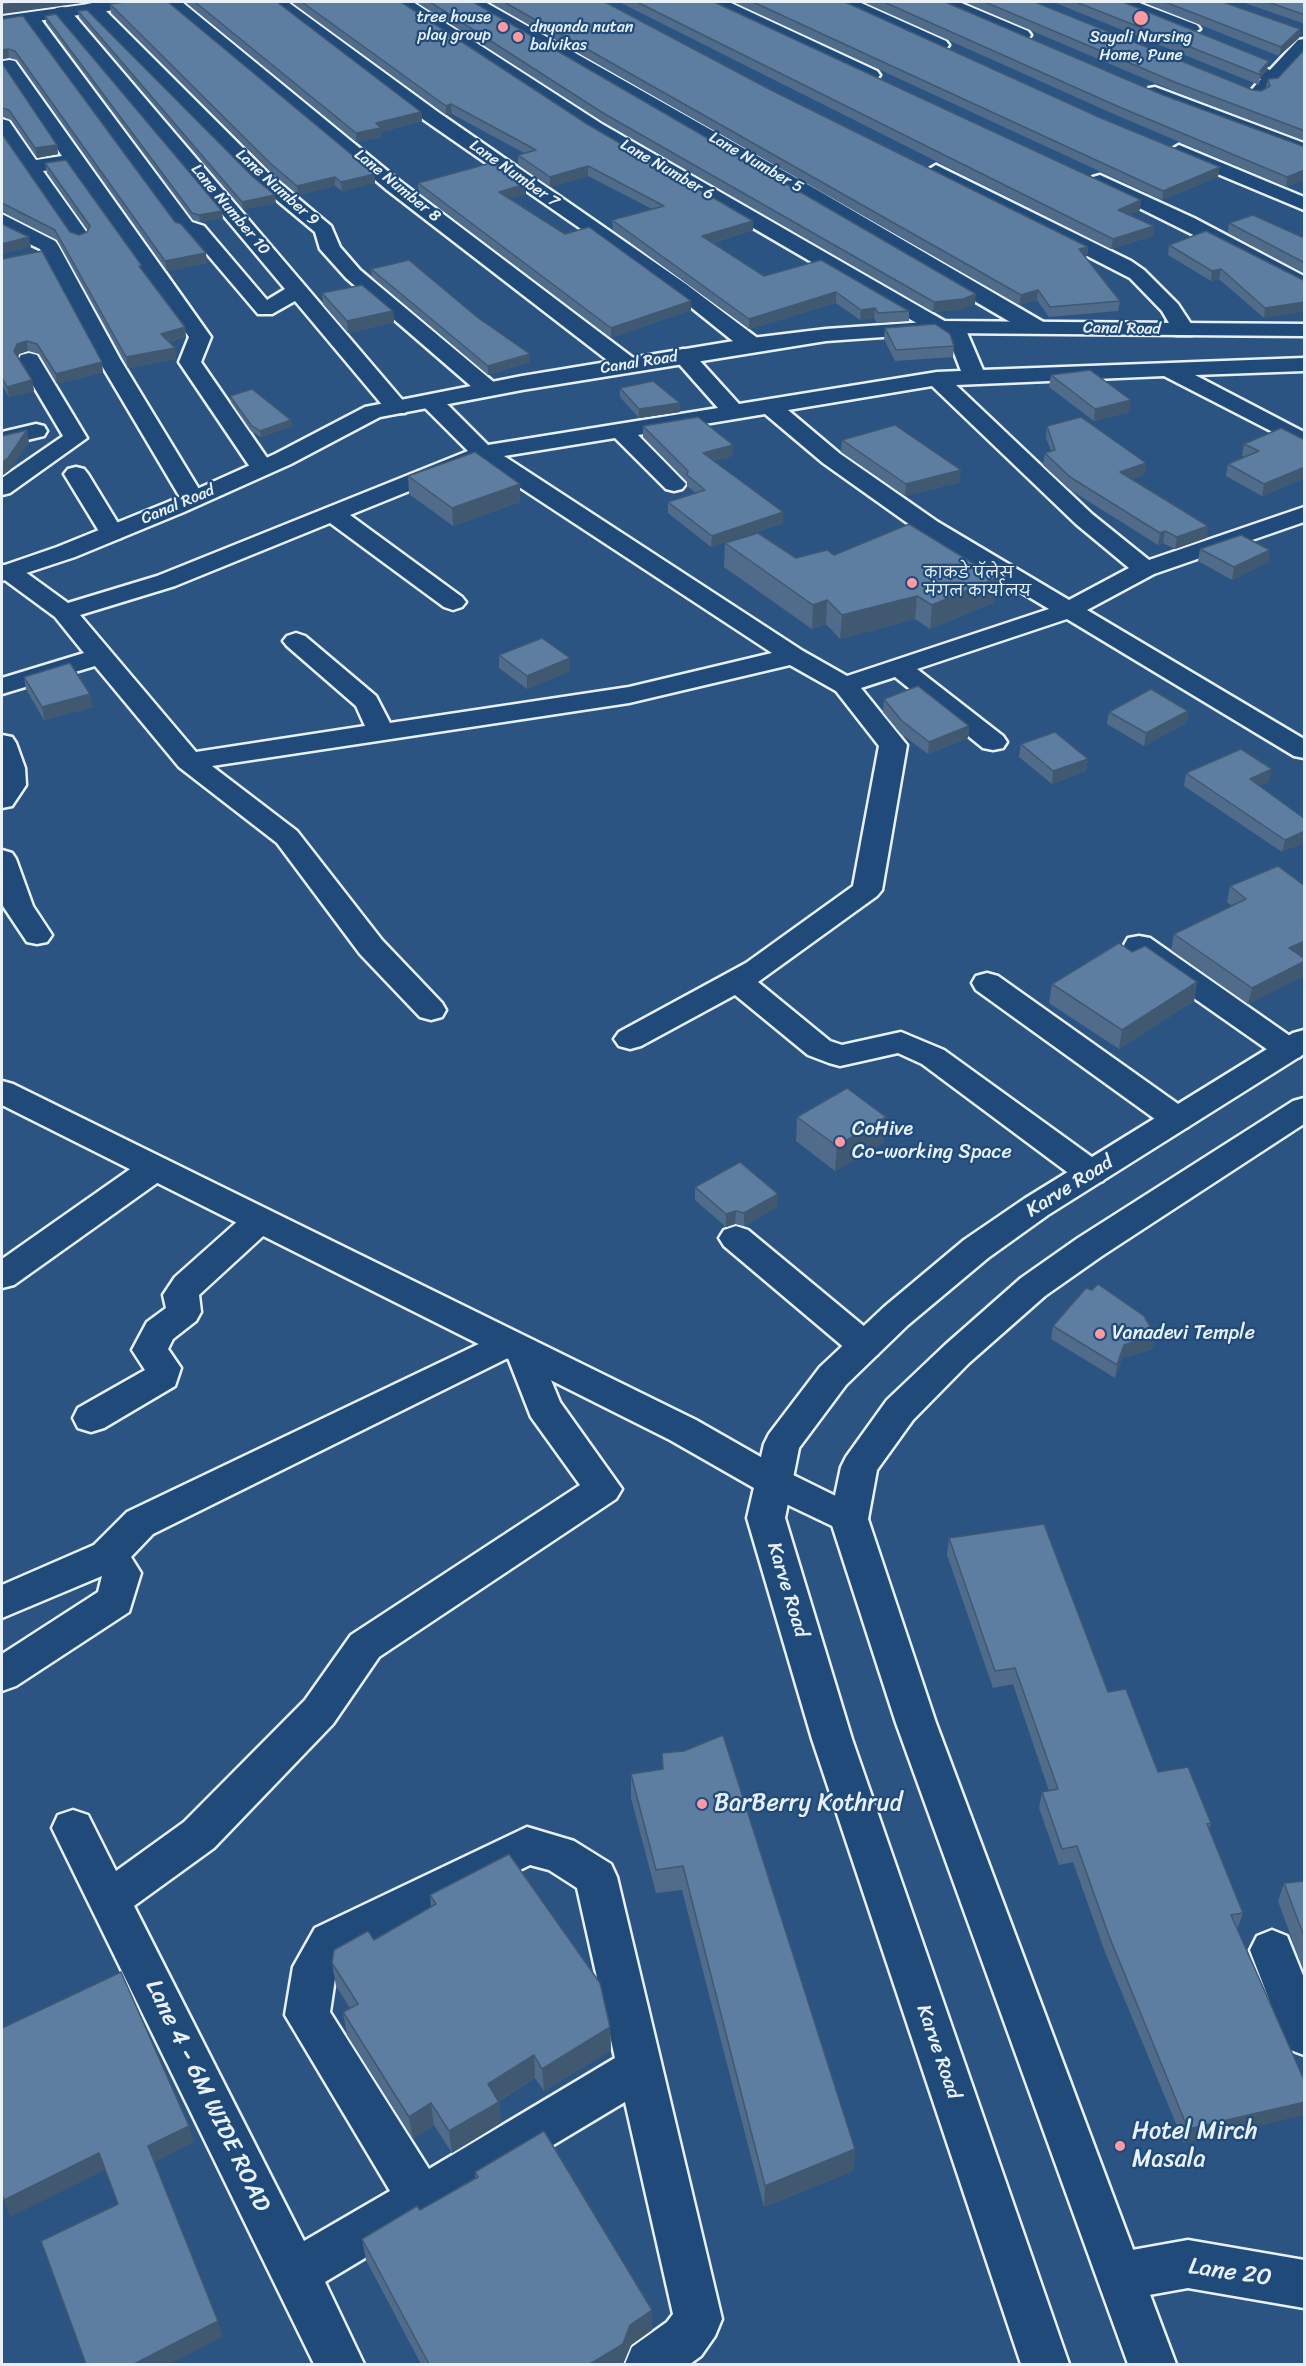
<!DOCTYPE html>
<meta charset="utf-8">
<style>
body{margin:0}
#map{position:relative;width:1306px;height:2366px;overflow:hidden;background:#2b5482;font-family:Sriracha,sans-serif}
canvas{display:block}
.frame{position:absolute;inset:0;border:3px solid #e8f1f8;pointer-events:none}
</style>
<div id="map">
<canvas width="1306" height="2366"></canvas>
<div class="frame"></div>
</div>
<script>
const ctx = document.querySelector('canvas').getContext('2d');
ctx.lineJoin = 'round';
function poly(rows) {
  const path = new Path2D();
  for (const r of rows) {
    path.moveTo(r[0], r[1]);
    for (let i = 2; i < r.length; i += 2) path.lineTo(r[i], r[i + 1]);
  }
  return path;
}
function strokePath(path, color, width, dash) {
  ctx.strokeStyle = color;
  ctx.lineWidth = width;
  ctx.lineCap = dash ? 'butt' : 'round';
  ctx.setLineDash(dash || []);
  ctx.stroke(path);
}
function paint(path, color) {
  ctx.fillStyle = color;
  ctx.fill(path, 'evenodd');
}
function label(font, color, halo, rows, align = 'center') {
  ctx.font = font + ' Sriracha,"Playpen Sans Deva",sans-serif';
  ctx.lineWidth = 4.5;
  ctx.setLineDash([]);
  ctx.textBaseline = 'middle';
  ctx.strokeStyle = halo;
  ctx.fillStyle = color;
  for (const [text, x, y, turn = 0] of rows) {
    ctx.save();
    ctx.translate(x, y);
    ctx.rotate((+turn || 0) * Math.PI / 180);
    ctx.textAlign = isNaN(turn) ? turn : align;
    if (halo) ctx.strokeText(text, 0, 0);
    ctx.fillText(text, 0, 0);
    ctx.restore();
  }
}
const minor = poly([
 [163,2,182,2,401,182,636,360,639,365,636,370,620,370,387,190,163,2],
 [269,2,288,2,438,112,686,284,760,340,763,345,760,350,744,350,672,292,424,120,269,2],
 [393,2,413,2,602,124,948,323,963,323,983,370,1304,358,1304,371,1195,375,1304,432,1304,448,1164,376,956,385,1092,514,1149,560,1304,507,1304,522,1154,574,1087,610,1304,739,1304,758,1294,756,1067,619,917,669,1003,736,1007,742,1003,748,993,750,983,748,895,677,861,688,907,745,882,890,877,896,758,982,830,1041,842,1045,901,1032,944,1050,1103,1165,1107,1173,1103,1181,1091,1184,1079,1181,922,1064,898,1053,840,1066,829,1063,808,1055,735,995,641,1046,630,1049,619,1046,614,1039,619,1032,746,963,853,886,879,746,836,691,790,665,629,703,212,766,297,831,382,940,442,1003,446,1010,442,1017,431,1020,420,1017,360,954,277,843,179,767,95,666,2,694,2,678,84,653,55,617,2,578,2,565,17,566,68,603,157,576,468,451,423,406,420,401,423,396,439,396,488,445,718,408,672,356,675,351,683,349,691,351,739,404,937,372,961,371,946,332,932,332,588,132,393,2],
 [932,386,1076,524,1129,568,1069,600,938,522,839,453,788,410,932,386],
 [765,414,823,463,920,532,1049,609,847,676,803,651,504,456,615,438,666,489,674,491,682,489,686,484,638,435,765,414],
 [481,462,772,653,629,687,390,723,376,696,305,636,296,633,287,636,283,641,287,646,356,706,365,726,196,752,80,615,175,586,330,523,444,607,453,610,462,607,466,602,462,597,350,515,481,462],
 [464,2,485,2,821,192,1045,323,1048,328,1045,333,1029,333,464,2],
 [707,2,729,2,877,71,880,75,877,79,865,79,710,6,707,2],
 [837,2,859,2,946,41,949,45,946,49,934,49,840,6,837,2],
 [937,2,959,2,1028,31,1031,35,1028,39,1016,39,940,6,937,2],
 [1114,2,1137,2,1197,25,1200,29,1191,34,1185,33,1117,6,1114,2],
 [93,3,99,4,269,174,331,226,340,247,360,270,496,384,499,389,496,394,480,394,346,278,320,249,315,232,255,182,87,12,84,8,87,4,93,3],
 [62,7,68,8,405,403,408,408,405,413,389,413,295,301,272,314,258,314,190,234,178,230,24,21,21,17,24,13,36,13,192,222,204,226,267,300,285,289,56,16,53,12,56,8,62,7],
 [1304,39,1304,54,1264,97,1258,98,1249,93,1261,79,1216,61,1213,57,1222,52,1270,70,1298,40,1304,39],
 [9,60,15,61,211,337,201,362,274,468,270,473,254,473,179,362,189,337,69,167,43,171,90,237,87,241,80,243,73,241,2,138,2,119,9,121,36,160,62,156,2,67,3,61,9,60],
 [1155,87,1304,143,1304,155,1149,96,1146,92,1149,88,1155,87],
 [1179,145,1304,197,1304,210,1172,155,1169,151,1179,145],
 [936,165,1131,261,1144,270,1178,304,1195,330,1192,335,1176,335,1162,311,1130,278,929,175,926,171,936,165],
 [1100,175,1194,218,1304,276,1304,290,1093,185,1090,181,1093,177,1100,175],
 [2,214,55,241,58,245,120,359,205,499,201,504,193,506,185,504,181,499,98,359,40,249,2,231,2,214],
 [29,353,37,355,87,438,10,493,2,495,2,478,63,436,18,360,21,355,29,353],
 [36,424,44,426,47,431,44,436,2,446,2,432,36,424],
 [76,467,84,469,88,474,124,533,121,538,112,540,103,538,100,533,64,474,68,469,76,467],
 [2,735,12,737,16,743,25,768,26,785,12,806,2,808,2,735],
 [2,850,12,853,16,859,33,906,52,935,47,942,37,944,27,942,3,906,2,850],
 [1139,936,1150,938,1300,1043,1304,1050,1300,1057,1289,1060,1278,1057,1128,952,1124,945,1128,938,1139,936],
 [987,973,998,976,1188,1111,1193,1119,1188,1127,1177,1130,1166,1127,976,990,972,983,976,976,987,973],
 [155,1157,167,1160,171,1168,167,1176,14,1285,2,1288,2,1259,143,1160,155,1157],
 [260,1208,272,1212,277,1220,272,1228,199,1295,201,1312,196,1321,173,1339,168,1349,181,1368,175,1386,104,1428,91,1432,78,1428,73,1418,78,1408,145,1370,132,1350,147,1322,166,1308,163,1295,175,1277,248,1212,260,1208],
 [736,1226,748,1230,877,1337,883,1346,877,1355,865,1359,853,1355,724,1246,719,1238,724,1230,736,1226],
 [508,1330,535,1341,560,1402,622,1489,616,1499,379,1657,333,1724,214,1848,134,1906,304,2241,390,2191,285,2015,293,1967,315,1928,527,1827,574,1841,611,1864,617,1877,722,2319,715,2336,701,2356,690,2364,625,2364,632,2347,667,2322,673,2314,625,2102,325,2282,364,2364,314,2364,52,1828,58,1815,73,1810,88,1815,116,1871,184,1822,305,1700,351,1635,580,1485,531,1417,508,1358,153,1534,131,1557,141,1573,129,1612,16,1686,2,1691,2,1654,98,1592,102,1576,2,1618,2,1585,94,1545,127,1512,508,1330],
 [530,1865,549,1870,577,1888,615,2058,429,2169,330,2012,336,1972,345,1956,530,1865],
 [1272,1930,1287,1936,1304,1978,1304,2055,1288,2049,1250,1950,1257,1936,1272,1930],
 [1188,2240,1304,2260,1304,2308,1188,2288,1121,2300,1104,2293,1097,2276,1104,2259,1121,2252,1188,2240]
]);
const tertiary = poly([
 [103,2,144,2,135,7,2,26,2,16,103,2],
 [940,321,1304,324,1304,336,940,333,826,341,522,390,380,417,291,464,184,512,75,557,2,581,2,566,57,547,168,502,275,454,365,407,522,376,752,338,826,329,940,321],
 [2,1081,13,1084,696,1420,787,1472,862,1509,868,1519,862,1529,849,1534,761,1492,670,1440,2,1105,2,1081]
]);
const primary = poly([
 [1304,1030,1304,1054,1048,1215,988,1258,908,1325,846,1385,799,1448,785,1518,852,1739,1069,2364,1021,2364,812,1739,747,1518,764,1444,769,1434,820,1367,884,1307,964,1240,1024,1199,1293,1033,1304,1030],
 [1304,1098,1304,1124,1102,1256,1045,1296,969,1363,913,1420,877,1470,868,1519,936,1723,1176,2364,1128,2364,896,1723,830,1519,841,1467,846,1457,887,1400,945,1345,1021,1278,1078,1238,1293,1101,1304,1098]
]);
strokePath(minor, '#e8f1f8', 5);
strokePath(tertiary, '#e8f1f8', 5);
strokePath(primary, '#e8f1f8', 5);
paint(minor, '#1f4a7a');
paint(tertiary, '#1f4a7a');
paint(primary, '#1f4a7a');
paint(poly([
 [185,2,277,2,421,112,422,121,381,132,382,137,356,142],
 [291,2,401,2,587,124,753,230,713,243,764,276,821,260,909,311,909,321,877,323,874,318,860,320,836,303,749,329,613,230,612,220,652,209,588,176,550,187,518,165,518,155,524,153,452,114,446,115],
 [416,2,473,2,975,304,962,309,933,312,603,122],
 [489,2,605,2,771,90,1088,247,1087,256,1085,257,1120,301,1118,311,1049,317,1037,300,1019,305],
 [619,2,714,2,1140,210,1129,214,1154,226,1153,236,1111,249],
 [733,2,845,2,1218,177,1162,200],
 [863,2,945,2,1163,95,1305,147,1305,179,1286,187,1116,115],
 [964,2,1035,2,1253,90,1261,91,1266,87,1268,79,1278,78,1305,49,1305,141,1176,92],
 [1053,2,1123,2,1269,61,1267,70,1260,78,1259,85],
 [1142,2,1223,2,1300,29,1299,38,1279,56],
 [1242,2,1305,2,1305,24],
 [110,4,375,183,342,191,335,186,298,195,271,172,111,13],
 [78,11,276,203,243,209,79,17],
 [45,16,223,218,200,222,193,220,46,22],
 [2,19,175,222,207,263,167,271,17,60,9,58,2,59],
 [2,63,57,145,58,154,37,158,11,120,3,117,2,118],
 [2,134,70,232,79,235,87,232,88,231,47,173,45,163,142,270,185,327,186,337,169,342,175,348,176,359,128,368,57,240,2,212,2,213],
 [418,183,526,184,526,194,510,198,565,234,691,301,691,310,611,338,418,192],
 [1229,223,1302,237,1305,237,1305,274,1228,233],
 [1169,245,1305,281,1305,311,1264,318,1219,279,1211,281,1168,255],
 [2,259,103,372,57,384,39,354,28,351,19,354,18,357,32,380,34,391,9,397,2,385],
 [371,269,530,354,530,362,488,375,372,277],
 [322,293,393,311,394,322,348,333,323,304],
 [885,328,954,346,953,357,895,361,884,339],
 [1051,375,1129,412,1094,421,1049,387],
 [620,388,680,412,639,418,620,397],
 [230,396,291,420,292,426,261,437,251,431,231,402],
 [643,426,733,445,732,456,714,461,783,523,711,547,668,513,668,502,696,493,687,486,687,482,643,437],
 [1047,426,1146,463,1144,475,1132,479,1208,526,1206,538,1175,549,1163,543,1158,545,1069,489,1043,465,1045,453,1051,451,1046,438],
 [842,440,960,482,905,496,841,452],
 [1305,440,1305,478,1262,496,1226,476,1228,464,1245,457,1242,456,1244,444],
 [408,476,520,502,453,526,409,494],
 [725,543,796,558,834,555,997,578,995,602,930,629,915,619,840,639,826,624,812,629,724,567],
 [1200,549,1270,550,1268,562,1232,580,1198,561],
 [499,655,570,671,527,689,499,668],
 [24,677,93,707,44,720,26,689],
 [884,699,969,726,968,738,928,754,900,733,883,712],
 [1188,711,1186,723,1144,746,1107,724,1109,712],
 [1021,744,1088,759,1086,771,1052,784,1019,757],
 [1186,773,1269,782,1260,786,1305,819,1282,852,1184,786],
 [1230,886,1305,886,1302,957,1305,959,1305,969,1303,976,1248,1004,1171,950,1174,934,1232,906,1227,902],
 [1132,952,1197,982,1194,1001,1119,1049,1049,1003,1052,984],
 [797,1117,884,1142,835,1171,796,1141],
 [695,1187,777,1207,744,1226,735,1224,726,1227,695,1200],
 [1092,1290,1153,1349,1122,1358,1115,1378,1051,1339,1053,1326],
 [949,1538,1108,1692,1158,1772,1211,1823,1209,1829,1243,1913,1237,1929,1305,2082,1184,2143,1105,1952,1073,1862,1059,1865,1039,1808,1042,1792,1049,1791,1013,1684,993,1688,947,1555],
 [662,1753,855,2149,853,2171,764,2207,682,1890,656,1893,631,1798,631,1774,662,1769],
 [1305,1881,1305,1975,1278,1901,1284,1883],
 [430,1895,610,2027,611,2050,544,2091,535,2078,499,2101,501,2123,452,2153,434,2125,413,2139,347,2035,343,2012,350,2008,336,1986,332,1963,431,1907],
 [475,2172,652,2310,652,2330,631,2345,623,2364,421,2364,366,2260,362,2239,420,2210,475,2178]
]), '#506c8a');
paint(poly([
 [25,2,90,2,2,14,2,15,2,5],
 [1300,29,1299,38,1279,56,1281,47],
 [8,49,9,58,2,59,2,50],
 [1269,61,1267,70,1260,78,1260,71],
 [451,104,452,114,446,115,446,106],
 [421,112,422,121,381,132,382,137,356,142,356,133,376,123],
 [57,145,58,154,37,158,35,148],
 [588,166,588,176,550,187,550,177],
 [1220,167,1218,177,1162,200,1163,191],
 [1305,170,1305,179,1286,187,1287,177],
 [375,174,375,183,342,191,341,182],
 [335,177,335,186,298,195,297,186],
 [526,184,526,194,500,201,499,192],
 [275,195,276,203,243,209,242,202],
 [1141,200,1140,210,1117,219,1118,210],
 [222,211,223,218,200,222,199,215],
 [753,221,753,230,702,246,702,236],
 [1154,226,1153,236,1111,249,1113,239],
 [29,237,31,247,2,254,2,244],
 [1088,247,1087,256,1077,259,1079,249],
 [206,253,207,263,167,271,165,261],
 [1221,269,1219,279,1211,281,1212,271],
 [1038,290,1037,300,1019,305,1021,295],
 [836,292,836,303,749,329,749,319],
 [976,294,975,304,962,309,933,312,934,302],
 [691,301,691,310,611,338,611,328],
 [1305,302,1305,311,1264,318,1265,308],
 [875,308,874,318,860,320,861,310],
 [393,311,394,322,348,333,347,321],
 [185,327,186,337,163,344,161,334],
 [27,341,28,351,19,354,16,361,14,351,17,344],
 [175,348,176,359,128,368,126,357],
 [530,354,530,362,488,375,488,366],
 [102,362,103,372,57,384,56,374],
 [32,380,34,391,9,397,7,387],
 [1131,400,1129,412,1094,421,1095,409],
 [680,403,680,412,639,418,639,409],
 [291,420,292,426,261,437,260,431],
 [27,430,29,442,10,470,2,476,2,462],
 [733,445,732,456,703,464,703,453],
 [1146,463,1144,475,1118,484,1120,472],
 [1305,467,1305,478,1262,496,1264,484],
 [961,470,960,482,905,496,906,484],
 [520,484,520,502,453,526,452,508],
 [783,512,783,523,711,547,712,536],
 [1208,526,1206,538,1175,549,1177,537],
 [1165,531,1163,543,1158,545,1160,533],
 [1270,550,1268,562,1232,580,1234,567],
 [997,578,995,602,930,629,932,605],
 [917,596,915,619,840,639,842,615],
 [827,600,826,624,812,629,813,605],
 [570,658,570,671,527,689,527,676],
 [90,694,93,707,44,720,42,707],
 [1188,711,1186,723,1144,746,1146,733],
 [969,726,968,738,928,754,929,742],
 [1088,759,1086,771,1052,784,1053,771],
 [1272,769,1269,782,1248,792,1250,779],
 [1305,831,1305,843,1282,852,1285,840],
 [1305,941,1305,955,1286,964,1289,948],
 [1305,961,1305,969,1303,976,1248,1004,1252,988],
 [1197,982,1194,1001,1119,1049,1122,1030],
 [886,1117,884,1142,835,1171,837,1146],
 [778,1194,777,1207,744,1226,744,1213],
 [736,1211,735,1224,726,1227,726,1214],
 [1155,1335,1153,1349,1122,1358,1115,1378,1117,1365,1124,1345],
 [610,2027,611,2050,544,2091,542,2069],
 [534,2055,535,2078,490,2106,488,2084],
 [499,2102,501,2123,452,2153,449,2131],
 [1305,2102,1305,2115,1184,2143,1188,2129],
 [431,2103,434,2125,413,2139,409,2117],
 [189,2126,194,2142,153,2163,148,2146],
 [855,2149,853,2171,764,2207,765,2186],
 [99,2153,105,2170,10,2217,4,2200],
 [652,2310,652,2330,631,2345,623,2364,590,2364,630,2325],
 [218,2321,223,2337,170,2364,134,2364]
]), '#415871');
const building = poly([
 [2,2,25,2,2,5,2,2],
 [125,2,168,2,375,174,341,182,335,177,297,186,270,163,110,4,125,2],
 [195,2,277,2,421,112,376,123,381,128,356,133,195,2],
 [302,2,401,2,587,124,753,221,702,236,764,276,821,260,909,311,878,313,875,308,861,310,836,292,749,319,612,220,664,206,588,166,550,177,518,155,536,150,451,104,446,106,302,2],
 [430,2,473,2,976,294,963,299,934,302,603,113,430,2],
 [504,2,605,2,771,90,1088,247,1079,249,1120,301,1050,307,1038,290,1021,295,504,2],
 [637,2,714,2,1141,200,1118,210,1154,226,1113,239,637,2],
 [753,2,845,2,1101,118,1220,167,1163,191,753,2],
 [884,2,945,2,1163,95,1305,147,1305,170,1287,177,1117,106,884,2],
 [985,2,1035,2,1253,90,1261,91,1270,86,1268,79,1278,78,1305,49,1305,131,1177,83,985,2],
 [1076,2,1123,2,1269,61,1260,71,1261,75,1076,2],
 [1165,2,1223,2,1300,29,1281,47,1165,2],
 [1268,2,1305,2,1305,15,1268,2],
 [87,10,253,177,275,195,242,202,78,11,87,10],
 [56,14,222,211,199,215,192,213,45,16,56,14],
 [23,16,175,222,181,224,206,253,165,261,15,51,8,49,2,50,2,19,23,16],
 [2,63,57,145,35,148,9,110,2,108,2,63],
 [2,134,70,232,79,235,87,232,90,226,45,163,66,160,142,266,139,266,185,327,161,334,175,348,126,357,55,230,2,203,2,134],
 [494,162,526,184,499,192,565,234,589,227,691,301,611,328,418,183,494,162],
 [1253,215,1302,237,1305,237,1305,263,1229,223,1253,215],
 [2,224,29,237,2,244,2,224],
 [1206,231,1305,281,1305,302,1265,308,1221,269,1212,271,1169,245,1206,231],
 [42,251,102,362,56,374,37,344,27,341,17,344,14,351,32,380,7,387,2,378,2,259,42,251],
 [409,260,477,317,530,354,488,366,371,269,409,260],
 [362,285,393,311,347,321,322,293,362,285],
 [935,324,950,334,954,346,896,350,885,328,935,324],
 [1090,370,1131,400,1095,409,1051,375,1090,370],
 [653,381,680,403,639,409,620,388,653,381],
 [252,389,291,420,260,431,251,425,230,396,252,389],
 [698,417,733,445,703,453,783,512,712,536,668,502,705,490,687,475,688,471,643,426,698,417],
 [1081,417,1146,463,1120,472,1208,526,1177,537,1165,531,1160,533,1070,477,1045,453,1055,450,1047,426,1081,417],
 [895,425,961,470,906,484,842,440,895,425],
 [1281,428,1305,440,1305,467,1264,484,1228,464,1259,451,1244,444,1281,428],
 [27,430,8,458,2,462,2,436,27,430],
 [475,452,520,484,452,508,408,476,475,452],
 [909,524,997,578,932,605,917,596,842,615,827,600,813,605,725,543,758,533,796,558,827,550,834,555,909,524],
 [1241,535,1270,550,1234,567,1200,549,1241,535],
 [542,638,570,658,527,676,499,655,542,638],
 [70,663,90,694,42,707,24,677,70,663],
 [918,686,969,726,929,742,901,720,884,699,918,686],
 [1151,689,1188,711,1146,733,1109,712,1151,689],
 [1055,732,1088,759,1053,771,1021,744,1055,732],
 [1241,749,1272,769,1250,779,1305,819,1305,831,1285,840,1186,773,1241,749],
 [1278,866,1305,886,1305,941,1289,948,1305,959,1305,961,1252,988,1174,934,1246,899,1230,886,1278,866],
 [1119,943,1132,952,1145,946,1197,982,1122,1030,1052,984,1119,943],
 [847,1088,886,1117,837,1146,797,1117,847,1088],
 [740,1162,778,1194,744,1213,736,1211,726,1214,695,1187,740,1162],
 [1098,1284,1144,1316,1155,1335,1124,1345,1117,1365,1053,1326,1086,1288,1092,1290,1098,1284],
 [1044,1524,1108,1692,1126,1689,1158,1772,1188,1767,1211,1823,1207,1824,1243,1913,1231,1915,1305,2082,1305,2102,1188,2129,1109,1936,1077,1846,1062,1849,1042,1792,1058,1789,1015,1668,995,1671,949,1538,1044,1524],
 [723,1735,855,2149,765,2186,683,1866,656,1870,631,1774,663,1769,662,1753,684,1751,723,1735],
 [509,1854,600,1983,610,2027,542,2069,534,2055,488,2084,499,2102,449,2131,431,2103,409,2117,343,2012,358,2004,332,1963,334,1950,368,1931,374,1940,436,1904,430,1895,509,1854],
 [1305,1881,1305,1939,1284,1883,1305,1881],
 [121,1972,189,2126,148,2146,218,2321,134,2364,86,2364,41,2241,118,2204,99,2153,4,2200,2,2195,2,2028,121,1972],
 [544,2131,652,2310,630,2325,623,2344,590,2364,429,2364,362,2239,417,2206,420,2210,478,2177,475,2172,544,2131]
]);
paint(building, '#5d7da1');
strokePath(building, '#415871', 1.5);
for (const [x, y, r, color] of [
 [1141,18,8,"#ff9aa2"],
 [503,27,6,"#ff9aa2"],
 [518,37,6,"#ff9aa2"],
 [912,583,6,"#ff9aa2"],
 [840,1142,6,"#ff9aa2"],
 [1100,1334,6,"#ff9aa2"],
 [702,1804,6,"#ff9aa2"],
 [1120,2146,6,"#ff9aa2"]
]) {
  const dot = new Path2D();
  dot.arc(x, y, r, 0, 2 * Math.PI);
  ctx.fillStyle = color;
  ctx.fill(dot);
  strokePath(dot, '#1f4a7a', 2);
}
label('16px', '#e8f1f8', '#1f4a7a', [
 ["tree house",491,18,"right"],
 ["play group",491,36,"right"],
 ["dnyanda nutan",530,28],
 ["balvikas",530,46],
 ["Sayali Nursing",1141,38,"center"],
 ["Home, Pune",1141,56,"center"],
 ["काकडे पॅलेस",924,574],
 ["मंगल कार्यालय",924,592]
], 'left');
label('16px', '#e8f1f8', '#1f4a7a', [
 ["Lane Number 5",756,163,30],
 ["Lane Number 6",667,170,30],
 ["Lane Number 7",514,174,35],
 ["Lane Number 8",397,186,39],
 ["Lane Number 9",277,188,42],
 ["Lane Number 10",230,210,50],
 ["Canal Road",1122,329,1],
 ["Canal Road",639,363,-9],
 ["Canal Road",178,505,-23]
]);
label('20px', '#e8f1f8', '#1f4a7a', [
 ["CoHive",852,1130],
 ["Co-working Space",852,1153],
 ["Vanadevi Temple",1112,1334]
], 'left');
label('20px', '#e8f1f8', '#1f4a7a', [
 ["Karve Road",1070,1187,-32],
 ["Karve Road",787,1590,73],
 ["Karve Road",938,2052,71]
]);
label('24px', '#e8f1f8', '#1f4a7a', [
 ["BarBerry Kothrud",714,1804],
 ["Hotel Mirch",1132,2132],
 ["Masala",1132,2160]
], 'left');
label('24px', '#e8f1f8', '#1f4a7a', [
 ["Lane 4 - 6M WIDE ROAD",207,2096,64],
 ["Lane 20",1230,2273,8]
]);
</script>
